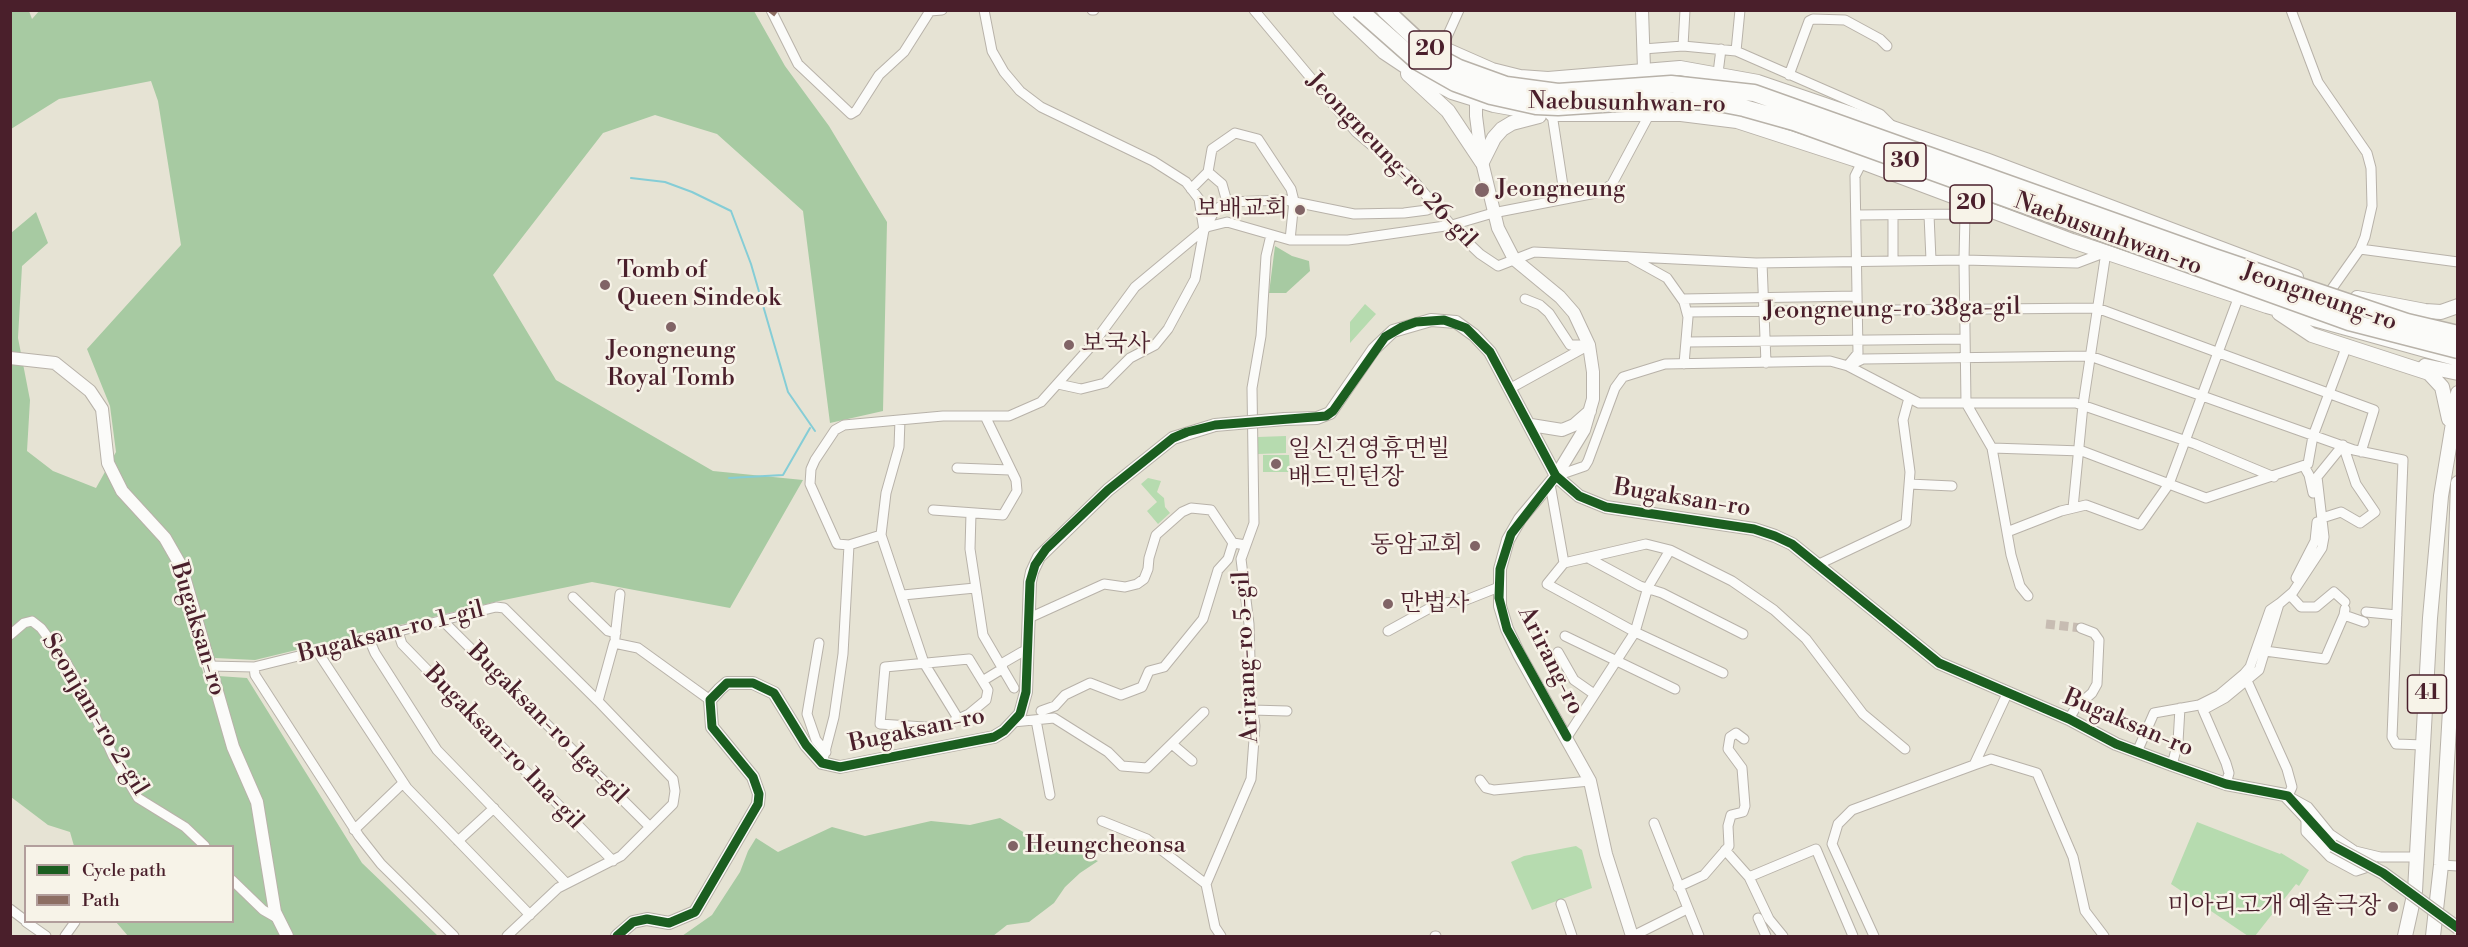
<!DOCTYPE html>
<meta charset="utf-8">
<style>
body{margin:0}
#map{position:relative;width:2468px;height:947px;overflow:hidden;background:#e6e3d4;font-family:"Libre Bodoni",serif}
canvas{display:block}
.frame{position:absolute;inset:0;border:12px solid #4a1f2b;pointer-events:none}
.legend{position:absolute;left:24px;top:845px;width:210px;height:78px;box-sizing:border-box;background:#f7f3e8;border:2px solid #b29e9c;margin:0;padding:8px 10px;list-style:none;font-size:18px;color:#4a1f2b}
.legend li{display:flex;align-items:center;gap:12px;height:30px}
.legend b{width:30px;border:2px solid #b29e9c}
</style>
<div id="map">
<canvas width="2468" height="947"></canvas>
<div class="frame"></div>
<ul class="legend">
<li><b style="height:8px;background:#1b5e20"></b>Cycle path</li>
<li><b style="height:8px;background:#8d6e63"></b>Path</li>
</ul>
</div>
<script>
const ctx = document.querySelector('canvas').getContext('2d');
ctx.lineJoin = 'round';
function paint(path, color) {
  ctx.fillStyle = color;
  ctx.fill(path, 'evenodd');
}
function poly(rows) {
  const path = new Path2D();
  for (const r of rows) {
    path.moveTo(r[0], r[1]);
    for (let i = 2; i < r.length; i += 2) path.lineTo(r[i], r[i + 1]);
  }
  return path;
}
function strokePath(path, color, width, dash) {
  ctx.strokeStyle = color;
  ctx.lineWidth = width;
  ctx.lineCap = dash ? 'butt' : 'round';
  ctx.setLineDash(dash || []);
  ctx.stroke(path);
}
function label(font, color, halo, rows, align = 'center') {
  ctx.font = font + ' "Libre Bodoni","Noto Serif KR",serif';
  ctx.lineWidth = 5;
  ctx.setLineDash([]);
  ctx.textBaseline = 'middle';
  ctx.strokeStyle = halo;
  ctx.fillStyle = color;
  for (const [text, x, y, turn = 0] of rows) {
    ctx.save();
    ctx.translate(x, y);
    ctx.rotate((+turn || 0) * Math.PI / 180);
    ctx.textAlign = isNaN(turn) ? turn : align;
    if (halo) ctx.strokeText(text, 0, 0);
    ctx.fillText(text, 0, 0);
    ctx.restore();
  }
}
paint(poly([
 [1365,304,1376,314,1350,343,1350,322],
 [1286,436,1286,453,1258,454,1258,437],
 [1263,455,1289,455,1290,472,1263,472],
 [1148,478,1161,481,1157,492,1164,498,1165,507,1170,513,1158,524,1147,511,1157,502,1141,484],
 [2197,822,2280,854,2281,853,2309,870,2299,886,2296,884,2255,936,2248,936,2171,884],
 [1576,846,1582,850,1592,888,1532,910,1511,862,1524,856]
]), '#b6dbaf');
paint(poly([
 [40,10,754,11,785,66,829,126,887,222,883,411,830,423,803,211,717,134,655,115,603,133,493,275,556,380,713,471,803,480,730,608,592,582,499,601,255,660,215,658,195,647,204,675,247,678,362,863,438,936,128,936,116,922,232,922,232,846,74,846,70,832,48,825,11,797,11,233,36,212,48,243,22,266,18,338,30,400,27,451,53,471,96,488,116,452,110,406,87,349,181,245,158,101,151,81,59,99,11,129,11,11,29,11,32,19],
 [1275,246,1292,256,1309,261,1310,271,1286,293,1269,293],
 [1000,818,1038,841,1057,844,1098,861,1080,873,1065,887,1054,903,1029,922,1007,925,993,936,682,936,712,915,740,872,748,851,756,838,778,852,832,827,865,836,931,821,970,825]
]), '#a7caa2');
strokePath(poly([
 [631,178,665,182,692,192,731,211,751,264,788,392,815,431],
 [729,478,783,475,810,428]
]), '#85cdd6', 2);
strokePath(poly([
 [2046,624,2081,628]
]), '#c7bcb2', 9, [9, 4.5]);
const street = poly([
 [771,10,798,64,851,114,856,111,879,75,904,52,930,11,942,10],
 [984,10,992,51,1004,72,1020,91,1041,107,1153,161,1186,182,1199,199,1204,230,1195,279,1168,329,1155,345,1130,358,1105,383,1081,389,1058,384],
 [1092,10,1094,10],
 [1254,10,1356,132,1415,182,1456,231,1480,254,1498,266,1534,252,1756,263,1964,260,2077,263,2106,252],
 [2291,10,2318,82,2367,153,2371,168,2372,206,2365,237,2360,249,2331,290],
 [1683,46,1685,10],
 [1442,48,1459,10],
 [1643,49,1683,46,1736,51,1880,114,1892,126],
 [1736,51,1740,10],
 [1718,73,1721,49],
 [1789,75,1809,21,1813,19,1845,20,1880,39,1887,46],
 [1552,114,1565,199],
 [1208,172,1222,184,1227,202],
 [1191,189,1208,172,1212,149,1235,133,1258,139,1291,189,1294,201,1290,240],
 [1968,203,1965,214,1964,260,1966,403,1992,448,2011,555,2020,586,2028,596],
 [1856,215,1965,214],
 [1893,215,1893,261],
 [1929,215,1931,260],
 [1204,230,1215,210,1227,202,1285,200,1354,214,1404,213,1427,210,1437,205],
 [2360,249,2458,262],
 [1631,258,1667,278,1684,302,1688,317,1684,364],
 [1762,263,1766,363],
 [1525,299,1540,305,1549,313,1570,345,1584,345],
 [1682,299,1857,296],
 [1687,312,2097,308,2374,410,2361,452],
 [1687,342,1965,339],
 [1849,364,1858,353,1855,176,1862,162],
 [1848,366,1863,359,2090,356,2354,450,2403,460,2392,737,2396,744,2424,745],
 [1511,388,1589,345],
 [900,420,899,447,886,493,881,535,924,663,959,720],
 [1992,448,2082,451,2206,498,2308,464,2313,436,2346,348],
 [2304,466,2309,475,2313,493],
 [957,468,1010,470],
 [1556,476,1585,466,1588,461,1615,388,1623,377,1665,364,1830,361,1848,366,1919,403,2076,403,2195,444,2274,477],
 [1550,484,1564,563,1646,544,1670,550,1732,581,1774,610,1806,639,1863,714,1905,749],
 [1909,484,1952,486],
 [2073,508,2083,405,2106,252],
 [933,510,1003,515,1017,491,1016,480,985,416],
 [971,513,970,549,983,635,1014,688],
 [2322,518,2341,512,2360,523,2375,512,2356,484,2343,445],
 [2007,532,2061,511,2086,505,2140,525,2169,484,2239,296],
 [881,535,849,545,837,544,810,484,811,469,815,460,835,430,844,425,943,416,1009,416,1041,402,1093,344,1135,287,1207,227,1227,222,1290,240,1348,240,1452,225,1493,213,1601,192,1612,184,1649,115],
 [1590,559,1640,586,1662,593,1743,634],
 [1564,563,1547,584,1635,632,1723,673],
 [1817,565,1906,523,1910,472,1903,420,1909,398],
 [2296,578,2315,541,2317,522],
 [903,595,975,588],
 [2290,595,2301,607,2316,607,2334,592,2345,602],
 [573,597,608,631,616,633],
 [2345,609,2344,615,2364,622],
 [2366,612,2397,615],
 [1029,618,1104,584,1125,587,1137,584,1144,579,1148,569,1149,558,1156,535,1182,512,1191,508,1211,510,1233,543,1246,545],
 [443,621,650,827],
 [1388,631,1439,603,1461,602,1499,587],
 [398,632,402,644,613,861],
 [10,635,24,623,32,621,41,628,66,662,92,709,113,756,138,798,185,827,205,846],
 [1565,636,1675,689],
 [615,638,620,594],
 [369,639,375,653,437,750,566,883],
 [819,643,807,714,816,740,826,752],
 [317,651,407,788,530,915],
 [2265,651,2325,659,2344,615],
 [1558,652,1574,680,1594,694],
 [969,659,988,690,986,700,969,714,939,728,880,724,885,667,969,659],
 [209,666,254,667,496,607,504,608,598,701,614,643,638,648,710,700],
 [254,667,255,675,359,836,381,864,454,936],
 [2244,674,2287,769,2292,787,2288,796,2308,807,2330,834,2355,851,2380,857,2417,857],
 [984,680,1002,669,1003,663,1022,652,1028,651],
 [1252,710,1287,711],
 [1041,711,1055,706,1065,695,1090,683,1121,695,1142,687,1149,671,1164,667,1203,619,1218,570,1228,559,1233,543],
 [2069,719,2076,707,2092,693,2097,684,2099,640,2094,633,2081,628],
 [1036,720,1050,795],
 [1013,722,1054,718,1108,752,1122,766,1147,768,1204,712],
 [1567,737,1635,632,1648,587,1670,550],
 [1172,744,1192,761],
 [2137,752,2154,713,2199,705,2219,695,2244,674,2250,667,2270,610,2280,603],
 [822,763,834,717,843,654,849,545],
 [1974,765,1991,759,2037,773,2073,857,2085,911,2104,936],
 [2172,765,2178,742,2180,708],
 [1480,780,1486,788,1494,790,1590,781],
 [2226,784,2229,773,2226,763,2203,710,2225,698,2259,670,2279,604,2293,592,2322,548,2324,537,2317,477,2343,445],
 [2306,814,2306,832,2330,857,2356,871,2374,865],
 [1102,821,1147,839,1206,884],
 [1654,823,1699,936],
 [354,830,403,783],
 [458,841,494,808],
 [1725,850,1749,877,1769,919,1783,936],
 [2441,865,2458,866],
 [1749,877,1816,849,1853,936],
 [232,880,263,910,277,918],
 [1678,887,1704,875,1729,846,1728,826,1731,815,1743,812,1745,806,1742,768,1728,749,1730,737,1736,733,1744,739],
 [1561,904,1572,936],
 [10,909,26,921],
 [1758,918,1766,936],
 [26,922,46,936],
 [65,936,75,922],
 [507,936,558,888,621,856,673,804,675,791,673,779,598,701],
 [1221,936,1215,927,1206,884,1251,779,1255,726,1251,696,1249,624,1241,559,1254,523,1252,388,1261,336,1266,256,1271,235],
 [1435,936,1436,936],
 [1633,936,1687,909],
 [1874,936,1832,844,1838,824,1852,810,1974,765,2007,694]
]);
const secondary = poly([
 [1642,10,1644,69,1646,78],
 [1480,92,1476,100,1476,116,1482,162,1498,228,1514,259,1560,297,1574,313,1589,345,1593,372,1593,399,1584,430,1556,476,1520,519,1508,540,1500,569,1500,606,1507,629,1519,654,1590,781,1606,854,1632,936],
 [10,358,55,363,90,391,102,409,108,463,122,491,165,538,181,566,233,747,257,802,275,912,287,936],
 [1285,419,1317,418,1330,413,1374,349,1393,331,1431,320,1456,322,1474,335,1490,352,1556,476,1579,496,1606,507,1754,529,1775,536,1792,544,1939,663,2069,719,2116,744,2172,765,2226,784,2285,795,2333,846],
 [1531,425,1562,430,1574,425,1590,411],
 [617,936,633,922,647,919,669,923,695,912,758,804,759,794,753,777,712,727,710,700,720,689,727,683,753,683,774,693,806,745,822,763,840,767,994,737,1004,731,1020,714,1026,692,1030,582,1032,572,1039,557,1108,490,1173,438,1215,425]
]);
const primary = poly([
 [1340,10,1384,52,1408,68,1452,92,1494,105,1533,112],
 [1422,51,1442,48,1492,70,1520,77,1548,79,1680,68,1758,82,1986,160,2296,277],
 [1408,74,1448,111,1482,162,1494,138,1502,129,1512,123,1539,116],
 [1552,114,1681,114,1737,121,1854,159,2072,241,2267,306,2458,359],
 [2357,298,2425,311,2441,312,2458,306],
 [2279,313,2312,335,2429,373,2442,387,2449,419],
 [2425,366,2458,373],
 [2405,936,2415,891,2430,618,2441,496,2458,393],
 [2433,936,2441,865,2451,693,2458,483]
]);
strokePath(street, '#b8b2a9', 11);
strokePath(secondary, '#b8b2a9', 14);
strokePath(primary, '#b8b2a9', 16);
strokePath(street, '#fbfbf9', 9);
strokePath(secondary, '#fbfbf9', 12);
strokePath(primary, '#fbfbf9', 14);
const secondaryBridge = poly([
 [1215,425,1285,419],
 [2333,846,2383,873,2458,928]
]);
const highwayBridge = poly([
 [1359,10,1418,62,1455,83,1491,96,1536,106,1558,107,1662,100,1713,102,1744,108,1794,122,2349,322,2458,350],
 [1385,10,1431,53,1459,68,1506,85,1558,92,1671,84,1754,93,2214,257,2407,322,2458,334]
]);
strokePath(secondaryBridge, '#b8b2a9', 14, []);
strokePath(highwayBridge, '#b8b2a9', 19, []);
strokePath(secondaryBridge, '#fbfbf9', 12);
strokePath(highwayBridge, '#fbfbf9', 16);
strokePath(poly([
 [771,14,774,10]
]), '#8d6e63', 8, [15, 8]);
strokePath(poly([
 [1556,476,1511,534,1500,569,1499,598,1507,629,1567,737],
 [617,936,633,922,647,919,669,923,695,912,758,804,759,794,753,777,712,727,710,700,727,683,753,683,774,693,806,745,822,763,840,767,994,737,1004,731,1020,714,1026,692,1030,582,1035,565,1046,549,1108,490,1173,438,1187,432,1215,425,1326,416,1333,411,1385,337,1402,327,1416,322,1444,320,1466,328,1490,352,1556,476,1579,496,1606,507,1754,529,1775,536,1792,544,1939,663,2069,719,2116,744,2172,765,2226,784,2288,796,2333,846,2383,873,2458,928]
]), '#1b5e20', 9);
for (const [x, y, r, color] of [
 [1482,190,8,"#816466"],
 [1300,210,6,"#816466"],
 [605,285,6,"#816466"],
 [671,327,6,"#816466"],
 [1069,345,6,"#816466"],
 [1276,464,6,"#816466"],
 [1475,546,6,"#816466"],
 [1388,604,6,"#816466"],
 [1013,846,6,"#816466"],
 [2393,907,6,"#816466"]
]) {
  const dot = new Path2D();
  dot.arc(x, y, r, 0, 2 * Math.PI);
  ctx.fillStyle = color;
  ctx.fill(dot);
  strokePath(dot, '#f7f3e8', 2);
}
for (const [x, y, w] of [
 [1430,50,42],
 [1905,162,42],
 [1971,204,42],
 [2427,694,39]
]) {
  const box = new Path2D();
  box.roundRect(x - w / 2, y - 19, w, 38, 4.5);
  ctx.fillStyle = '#f7f3e8';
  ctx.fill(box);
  strokePath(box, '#4a1f2b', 1.5);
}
label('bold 22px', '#4a1f2b', null, [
 ["20",1430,50],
 ["30",1905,162],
 ["20",1971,204],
 ["41",2427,694]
]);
label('24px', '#4a1f2b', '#f7f3e8', [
 ["Naebusunhwan-ro",1627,104,1],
 ["Jeongneung-ro 26-gil",1391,161,46],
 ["Naebusunhwan-ro",2108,235,20],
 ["Jeongneung-ro",2319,298,19],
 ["Jeongneung-ro 38ga-gil",1892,310,-1],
 ["Bugaksan-ro",1682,499,9],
 ["Bugaksan-ro",197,629,73],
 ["Bugaksan-ro 1-gil",391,633,-14],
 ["Arirang-ro 5-gil",1247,657,-93],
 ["Arirang-ro",1550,661,63],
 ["Seonjam-ro 2-gil",94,715,59],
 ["Bugaksan-ro 1ga-gil",547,724,45],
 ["Bugaksan-ro",2128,724,23],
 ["Bugaksan-ro",917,731,-12],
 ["Bugaksan-ro 1na-gil",503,748,46]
]);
label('24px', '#4a1f2b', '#f7f3e8', [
 ["Jeongneung",1496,190],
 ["보배교회",1288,210,"right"],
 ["Tomb of",617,271],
 ["Queen Sindeok",617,299],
 ["보국사",1081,345],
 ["Jeongneung",671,351,"center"],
 ["Royal Tomb",671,379,"center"],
 ["일신건영휴먼빌",1288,450],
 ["배드민턴장",1288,478],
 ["동암교회",1463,546,"right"],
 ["만법사",1400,604],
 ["Heungcheonsa",1025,846],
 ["미아리고개 예술극장",2381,907,"right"]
], 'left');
</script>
